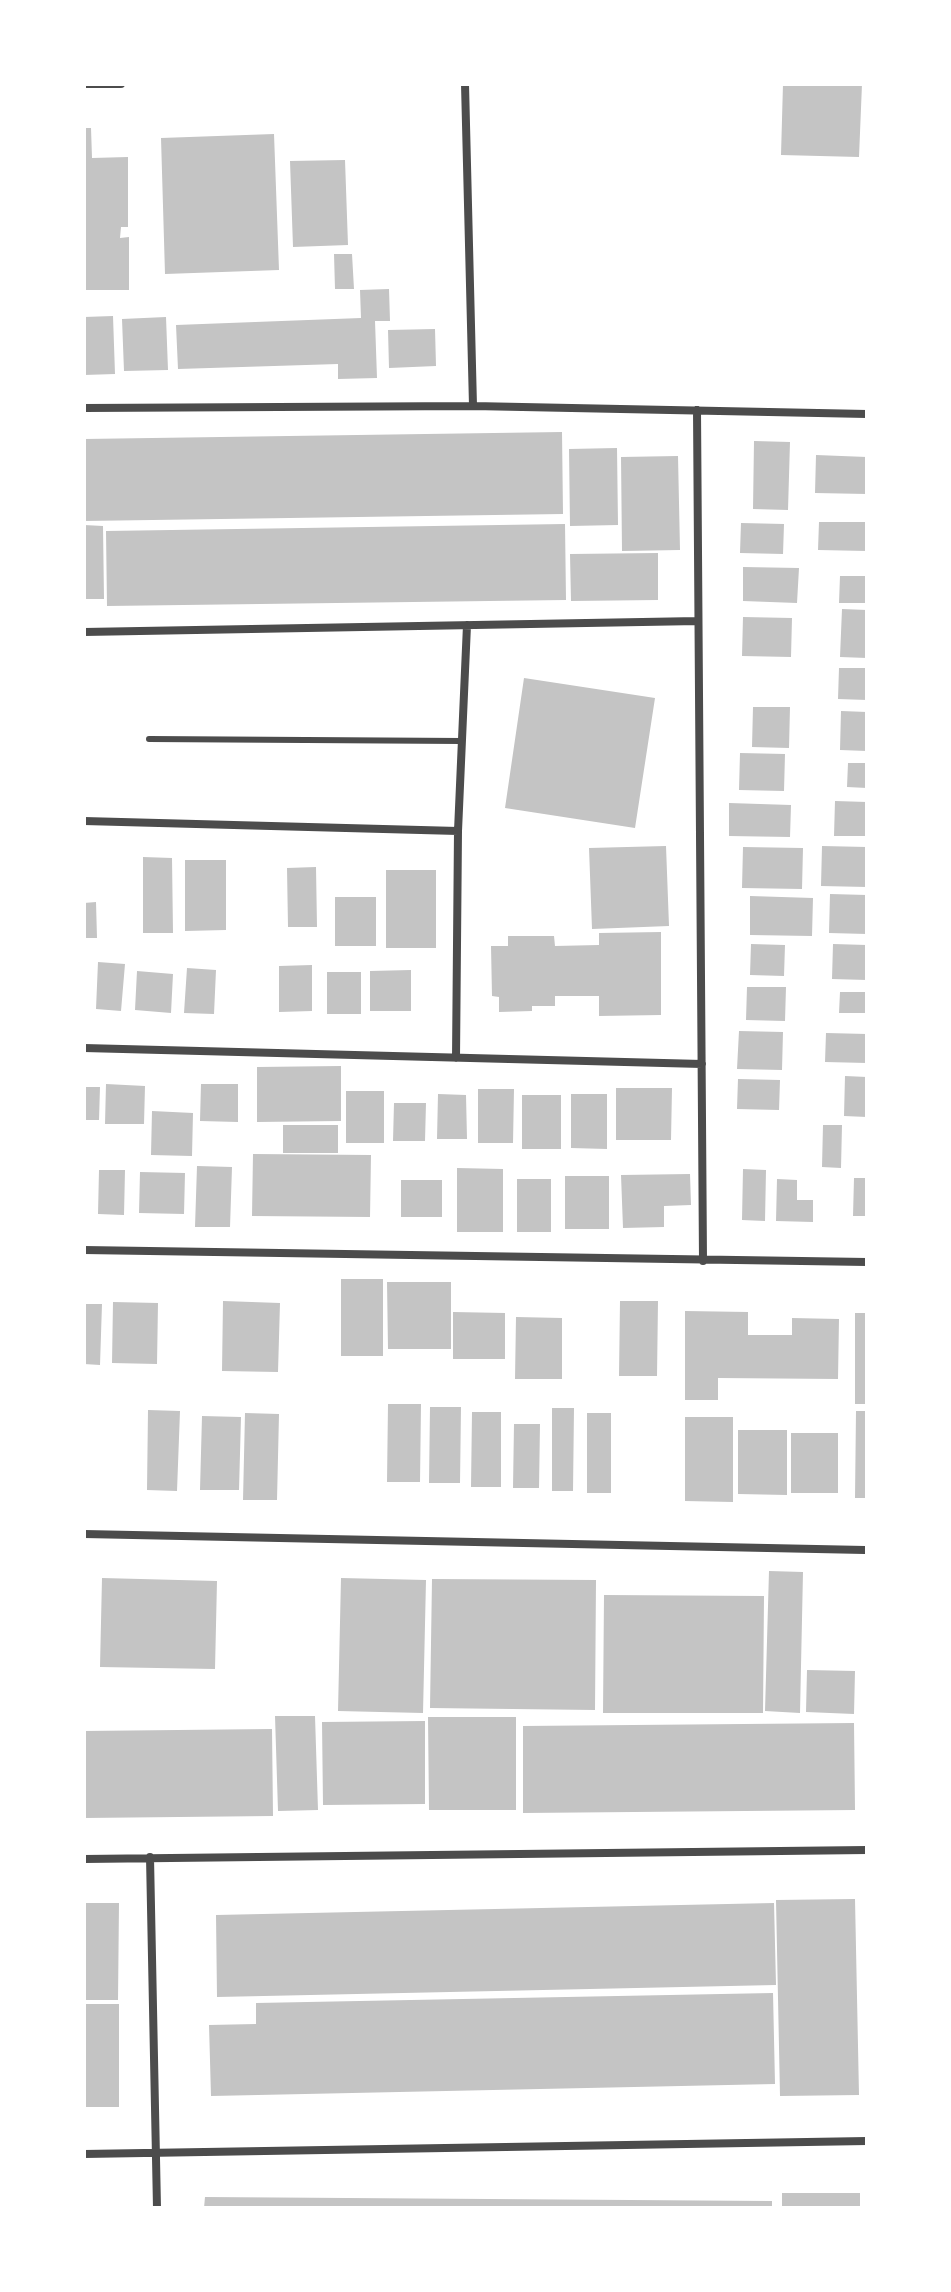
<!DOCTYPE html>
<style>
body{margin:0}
#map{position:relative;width:951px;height:2292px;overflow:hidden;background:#fff;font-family:Montserrat,sans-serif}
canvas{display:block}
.frame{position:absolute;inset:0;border:86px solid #fff;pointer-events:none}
</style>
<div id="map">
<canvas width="951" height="2292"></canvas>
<div class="frame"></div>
</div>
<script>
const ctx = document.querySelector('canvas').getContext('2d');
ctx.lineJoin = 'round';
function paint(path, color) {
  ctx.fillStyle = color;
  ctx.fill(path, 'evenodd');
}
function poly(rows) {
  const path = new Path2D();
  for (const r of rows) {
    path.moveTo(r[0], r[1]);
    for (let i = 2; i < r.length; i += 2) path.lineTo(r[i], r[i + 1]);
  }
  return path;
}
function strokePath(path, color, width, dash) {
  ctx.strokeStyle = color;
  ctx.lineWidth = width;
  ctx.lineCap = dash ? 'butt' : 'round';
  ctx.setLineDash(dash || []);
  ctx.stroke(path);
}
paint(poly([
 [783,84,862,84,859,157,781,155],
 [84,128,91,128,92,158,128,157,128,227,121,227,120,238,129,237,129,290,84,290],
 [274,134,279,270,165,274,161,138],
 [345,160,348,245,293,247,290,161],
 [334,254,352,254,354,289,335,289],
 [389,289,390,321,375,321,377,378,338,379,338,364,178,369,176,325,361,318,360,290],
 [113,316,115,374,84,375,84,317],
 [166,317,168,370,124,371,122,319],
 [435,329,436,366,389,368,388,330],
 [562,432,563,514,84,521,84,439],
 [754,441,790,442,788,510,753,509],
 [617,448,618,525,570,526,569,449],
 [816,455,867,457,867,494,815,493],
 [678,456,680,550,622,551,621,457],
 [819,522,867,522,867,551,818,550],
 [741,523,784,524,783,554,740,553],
 [565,524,566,600,107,606,106,531],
 [84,525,103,526,104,599,84,599],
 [658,553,658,600,571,601,570,554],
 [743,567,799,568,797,603,743,601],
 [840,576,867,576,867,603,839,603],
 [842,609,867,610,867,658,840,657],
 [743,617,792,618,791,657,742,656],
 [839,668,867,668,867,700,838,699],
 [524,678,655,698,635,828,505,808],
 [753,707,790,707,789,748,752,747],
 [841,711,867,712,867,751,840,750],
 [740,753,785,754,784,791,739,790],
 [848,763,867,763,867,788,847,787],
 [835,801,867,802,867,836,834,836],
 [729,803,791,805,790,837,729,836],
 [666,846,669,926,592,929,589,848],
 [822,846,867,847,867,887,821,886],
 [743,847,803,848,802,889,742,888],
 [143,857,172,858,173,933,143,933],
 [185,860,226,860,226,930,185,931],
 [316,867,317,927,288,927,287,868],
 [386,870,436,870,436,948,386,948],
 [830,894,867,895,867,934,829,933],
 [750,896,813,898,812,936,750,935],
 [335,897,376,897,376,946,335,946],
 [96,902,97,938,84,938,84,903],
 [661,932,661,1015,599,1016,599,996,555,996,555,1006,532,1006,532,1011,499,1012,499,997,492,996,491,946,508,946,508,936,554,936,555,946,599,945,599,933],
 [751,944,785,945,784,976,750,975],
 [833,944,867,945,867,980,832,979],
 [98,962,125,964,121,1011,96,1009],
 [312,965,312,1011,279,1012,279,966],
 [187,968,216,970,214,1014,184,1013],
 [411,970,411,1011,370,1011,370,971],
 [137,971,173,974,171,1013,135,1010],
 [327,972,361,972,361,1014,327,1014],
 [747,987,786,987,785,1021,746,1020],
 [840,992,867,992,867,1013,839,1013],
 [739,1031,783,1032,782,1070,737,1069],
 [826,1033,867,1034,867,1063,825,1062],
 [341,1066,341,1121,257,1122,257,1067],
 [845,1076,867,1077,867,1117,844,1116],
 [738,1079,780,1080,779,1110,737,1109],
 [106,1084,145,1086,144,1124,105,1124],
 [201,1084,238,1084,238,1122,200,1121],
 [84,1087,100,1087,99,1120,84,1120],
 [616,1088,672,1088,671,1140,616,1140],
 [478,1089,514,1089,513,1143,478,1143],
 [346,1091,384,1091,384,1143,346,1143],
 [438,1094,466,1095,467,1139,437,1139],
 [571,1094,607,1094,607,1149,571,1148],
 [522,1095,561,1095,561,1149,522,1149],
 [394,1103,426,1103,425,1141,393,1141],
 [152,1111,193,1113,192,1156,151,1155],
 [283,1125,338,1125,338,1153,283,1153],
 [823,1125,842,1125,841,1168,822,1167],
 [253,1154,371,1155,370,1217,252,1216],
 [197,1166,232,1167,230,1227,195,1227],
 [457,1168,503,1169,503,1232,457,1232],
 [743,1169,766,1170,765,1221,742,1220],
 [99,1170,125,1170,124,1215,98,1214],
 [140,1172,185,1173,184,1214,139,1213],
 [690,1174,691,1205,664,1206,664,1227,623,1228,621,1175],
 [565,1176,609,1176,609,1229,565,1229],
 [854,1178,867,1178,867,1216,853,1216],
 [517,1179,551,1179,551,1232,517,1232],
 [777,1179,797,1180,797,1200,813,1200,813,1222,776,1221],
 [401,1180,442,1180,442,1217,401,1217],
 [341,1279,383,1279,383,1356,341,1356],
 [387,1282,451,1282,451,1349,388,1349],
 [223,1301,280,1303,278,1372,222,1371],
 [620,1301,658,1301,657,1376,619,1376],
 [113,1302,158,1303,157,1364,112,1363],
 [84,1304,102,1304,100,1365,84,1364],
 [685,1311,748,1312,748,1335,792,1335,792,1318,839,1319,838,1379,718,1378,718,1400,685,1400],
 [453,1312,505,1313,505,1359,453,1359],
 [855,1313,867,1313,867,1404,855,1404],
 [516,1317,562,1318,562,1379,515,1379],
 [388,1404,421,1404,420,1482,387,1482],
 [430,1407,461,1407,460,1483,429,1483],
 [552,1408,574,1408,573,1491,552,1491],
 [148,1410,180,1411,177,1491,147,1490],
 [856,1411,867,1411,867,1498,855,1498],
 [472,1412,501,1412,501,1487,471,1487],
 [245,1413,279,1414,277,1500,243,1500],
 [587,1413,611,1413,611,1493,587,1493],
 [202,1416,241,1417,239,1490,200,1490],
 [685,1417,733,1417,733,1502,685,1501],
 [514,1424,540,1424,539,1488,513,1488],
 [738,1430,787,1430,787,1495,738,1494],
 [791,1433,838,1433,838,1493,791,1493],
 [769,1571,803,1572,800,1713,765,1711],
 [102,1578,217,1581,215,1669,100,1667],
 [341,1578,426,1580,423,1713,338,1711],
 [432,1579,596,1580,595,1710,430,1708],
 [604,1595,764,1596,763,1713,603,1713],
 [807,1670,855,1671,854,1714,806,1712],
 [275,1716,315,1716,318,1810,278,1811],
 [428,1717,516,1717,516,1810,429,1810],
 [425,1721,425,1804,323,1805,322,1722],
 [854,1723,855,1810,523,1813,523,1726],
 [272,1729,273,1816,84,1818,84,1731],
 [855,1899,859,2095,780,2096,776,1900],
 [84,1903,119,1903,118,2000,84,2000],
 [774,1903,776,1985,217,1997,216,1915],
 [773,1993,775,2084,211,2096,209,2025,256,2024,256,2003],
 [84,2004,119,2004,119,2107,84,2107],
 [782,2193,860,2193,860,2208,782,2208],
 [205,2197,772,2201,772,2208,204,2208]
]), '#c4c4c4');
strokePath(poly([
 [149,739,462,741]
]), '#4c4c4c', 6);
strokePath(poly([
 [84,84,121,84],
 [465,84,473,406],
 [84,408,473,406,867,414],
 [697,410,703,1261],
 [84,632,698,621],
 [84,821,458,831],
 [84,1048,702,1064],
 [456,1058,458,831,467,625],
 [84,1250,867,1262],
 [84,1534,865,1550],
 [150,1857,157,2208],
 [84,1859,867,1850],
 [84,2154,867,2141]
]), '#4c4c4c', 8);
</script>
